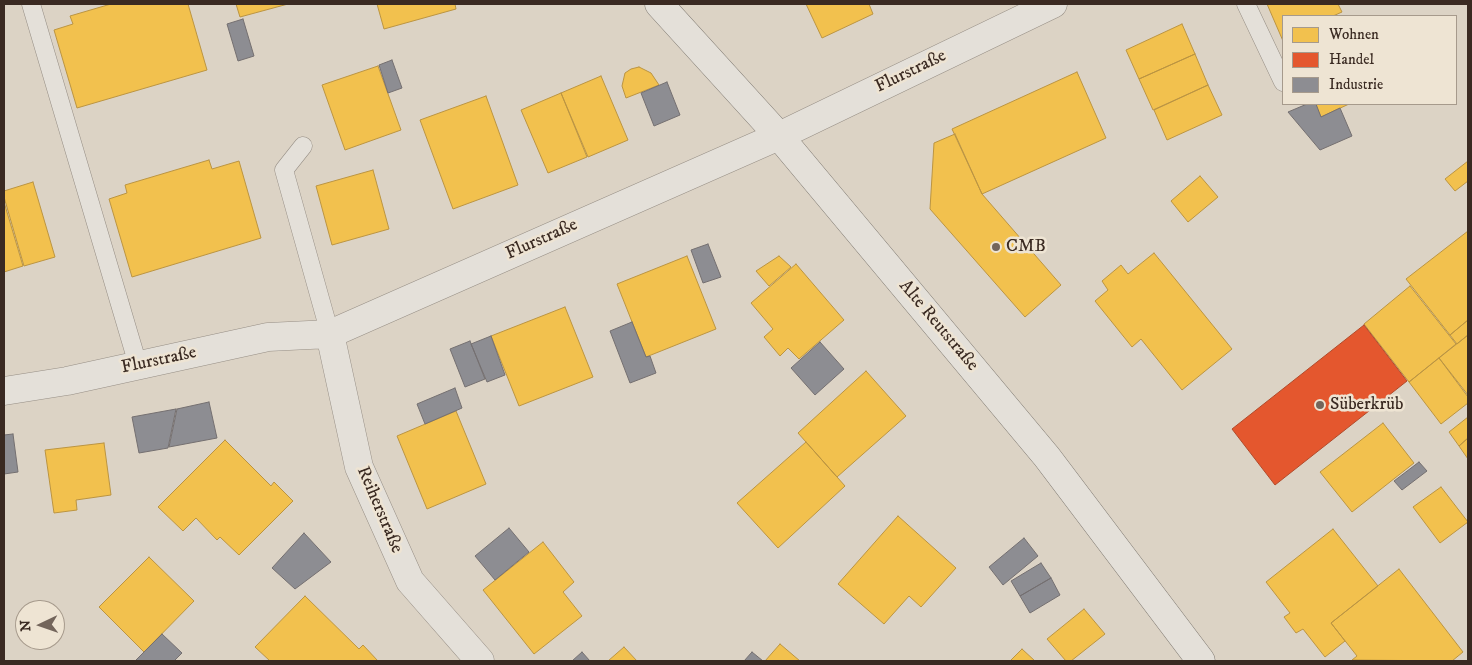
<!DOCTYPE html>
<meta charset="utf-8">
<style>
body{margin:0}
#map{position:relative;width:1472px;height:665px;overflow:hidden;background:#dcd3c5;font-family:"IM FELL DW Pica",serif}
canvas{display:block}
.frame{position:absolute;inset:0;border:5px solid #3a2a22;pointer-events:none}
.legend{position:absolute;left:1282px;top:15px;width:175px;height:90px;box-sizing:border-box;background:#eee4d3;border:1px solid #a69a8c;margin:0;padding:6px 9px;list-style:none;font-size:15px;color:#3a2a22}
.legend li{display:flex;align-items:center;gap:10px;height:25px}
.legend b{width:25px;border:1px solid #a69a8c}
.north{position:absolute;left:15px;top:600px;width:50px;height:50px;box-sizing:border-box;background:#eee4d3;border:1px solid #a69a8c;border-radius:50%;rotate:267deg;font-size:14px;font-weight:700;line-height:20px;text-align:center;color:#3a2a22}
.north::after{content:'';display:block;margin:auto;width:18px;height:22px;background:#73655b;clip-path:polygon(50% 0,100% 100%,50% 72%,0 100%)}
</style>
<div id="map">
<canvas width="1472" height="665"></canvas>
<div class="frame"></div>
<ul class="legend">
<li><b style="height:14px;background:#f2c14e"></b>Wohnen</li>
<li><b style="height:14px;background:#e4572e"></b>Handel</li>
<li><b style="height:14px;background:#8d8d92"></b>Industrie</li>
</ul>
<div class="north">N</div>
</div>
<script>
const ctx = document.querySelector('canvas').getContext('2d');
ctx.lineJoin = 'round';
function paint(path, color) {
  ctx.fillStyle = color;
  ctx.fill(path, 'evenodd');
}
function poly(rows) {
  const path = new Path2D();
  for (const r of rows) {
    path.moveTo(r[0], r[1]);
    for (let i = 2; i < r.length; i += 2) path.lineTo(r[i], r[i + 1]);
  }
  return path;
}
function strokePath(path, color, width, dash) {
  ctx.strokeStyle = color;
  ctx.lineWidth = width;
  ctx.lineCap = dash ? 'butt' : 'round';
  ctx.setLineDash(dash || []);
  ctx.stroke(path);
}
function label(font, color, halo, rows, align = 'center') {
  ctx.font = font + ' "IM FELL DW Pica",serif';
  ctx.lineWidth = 5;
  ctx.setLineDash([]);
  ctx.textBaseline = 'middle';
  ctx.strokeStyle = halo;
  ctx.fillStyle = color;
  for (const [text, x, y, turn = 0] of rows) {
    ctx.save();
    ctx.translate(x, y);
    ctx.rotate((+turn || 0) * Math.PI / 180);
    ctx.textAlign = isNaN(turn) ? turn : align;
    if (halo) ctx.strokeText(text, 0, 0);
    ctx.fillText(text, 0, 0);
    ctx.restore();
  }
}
const homes = poly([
 [111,4,188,4,207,70,77,108,54,30,73,24,70,16,111,4],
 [236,4,288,4,240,17,236,4],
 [377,4,455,4,456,9,384,29,377,4],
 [806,4,869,4,873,14,822,38,806,4],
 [1267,4,1338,4,1342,12,1333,16,1283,16,1283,41,1267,4],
 [1182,24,1195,54,1139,79,1126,50,1182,24],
 [1195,54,1208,85,1153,110,1139,79,1195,54],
 [378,66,401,130,345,150,322,85,378,66],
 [639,67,651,73,659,85,626,98,622,86,625,73,631,69,639,67],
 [1077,72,1106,138,982,194,952,129,1077,72],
 [601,76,628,140,588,157,561,93,601,76],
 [1208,85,1222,115,1167,140,1154,110,1208,85],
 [561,93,587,157,548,173,521,110,561,93],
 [486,96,518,185,453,209,420,120,486,96],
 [1315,104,1349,104,1321,117,1315,104],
 [955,134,982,194,1061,285,1025,317,930,209,934,143,955,134],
 [209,160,212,169,239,161,261,238,132,277,109,199,127,193,125,185,209,160],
 [1468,161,1468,181,1455,191,1445,179,1468,161],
 [373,170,389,229,332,245,316,186,373,170],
 [1200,176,1218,197,1188,222,1171,201,1200,176],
 [33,182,55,257,24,266,4,197,4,191,33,182],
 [4,202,23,266,4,272,4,202],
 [1468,231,1468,320,1450,335,1406,279,1468,231],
 [1154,253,1232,349,1182,390,1141,339,1132,347,1095,301,1108,290,1102,281,1121,265,1128,274,1154,253],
 [687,256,716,329,646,357,617,284,687,256],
 [779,256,791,267,769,286,756,271,779,256],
 [796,264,844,320,799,359,788,348,780,356,764,337,773,329,751,303,796,264],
 [1410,286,1456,344,1409,382,1364,324,1410,286],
 [565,307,593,377,519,406,491,336,565,307],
 [1468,320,1468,335,1457,344,1450,335,1468,320],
 [1468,335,1468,395,1439,358,1468,335],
 [1439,358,1468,397,1468,403,1441,424,1409,382,1439,358],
 [866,371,906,416,837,477,798,433,866,371],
 [456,411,486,484,427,509,397,436,456,411],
 [1468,417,1468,438,1459,446,1449,432,1468,417],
 [1383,423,1414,463,1352,512,1320,472,1383,423],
 [1468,438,1468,459,1459,446,1468,438],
 [225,440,271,486,274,482,293,501,239,555,220,537,217,540,196,518,183,531,158,507,225,440],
 [806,442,845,486,778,548,737,503,806,442],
 [104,443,111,495,76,500,77,510,54,513,45,450,104,443],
 [1441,487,1468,522,1440,543,1413,507,1441,487],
 [898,516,956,568,921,607,909,596,884,624,838,584,898,516],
 [1333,529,1378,586,1331,623,1345,641,1325,657,1303,629,1296,633,1284,617,1290,613,1266,582,1333,529],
 [543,542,574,582,563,592,582,616,534,654,483,590,543,542],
 [149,557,194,601,144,652,99,607,149,557],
 [1399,569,1463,652,1452,661,1352,660,1357,656,1331,623,1399,569],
 [305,596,359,649,363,645,378,661,270,661,255,647,305,596],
 [1084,609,1105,634,1071,661,1066,661,1047,639,1084,609],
 [780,644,800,661,765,661,780,644],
 [624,647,637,661,608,661,624,647],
 [1022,649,1035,661,1010,661,1022,649]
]);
paint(homes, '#f2c14e');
strokePath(homes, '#bb9441', 1);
const shops = poly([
 [1364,325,1407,381,1275,485,1232,429,1364,325]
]);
paint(shops, '#e4572e');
strokePath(shops, '#b14a2a', 1);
const industry = poly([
 [243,19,254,56,238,61,227,24,243,19],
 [392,60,402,88,388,93,379,65,392,60],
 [667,82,680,115,654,126,641,93,667,82],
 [1307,104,1316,104,1321,117,1340,108,1352,136,1320,150,1288,112,1307,104],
 [708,244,721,277,703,283,691,250,708,244],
 [632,322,646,357,650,356,656,373,630,383,610,331,632,322],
 [491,336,505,375,487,382,471,344,491,336],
 [470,341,485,379,465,387,450,349,470,341],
 [820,342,844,369,815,395,791,368,820,342],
 [455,388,462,408,425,424,417,404,455,388],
 [209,402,217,438,169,447,177,409,209,402],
 [176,409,168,448,139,453,132,417,176,409],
 [13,434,18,472,4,474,4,435,13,434],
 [1419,462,1427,471,1402,490,1394,481,1419,462],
 [509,528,529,552,495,580,475,556,509,528],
 [304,533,331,562,295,589,272,568,304,533],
 [1024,538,1038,556,1003,585,989,567,1024,538],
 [1041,563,1051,578,1020,596,1011,581,1041,563],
 [1051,578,1060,595,1030,613,1020,596,1051,578],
 [162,634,182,653,174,661,135,661,162,634],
 [582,652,590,661,572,661,582,652],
 [752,652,763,661,744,661,752,652]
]);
paint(industry, '#8d8d92');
strokePath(industry, '#746f70', 1);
const service = poly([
 [31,4,138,365],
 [1246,4,1283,82],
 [303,146,284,170,330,334]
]);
const minor = poly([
 [330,334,359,467,410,581,480,661],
 [4,391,67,381,268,337,330,334,779,136,1053,4]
]);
const secondary = poly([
 [659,4,779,136,1047,457,1201,661]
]);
strokePath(service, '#968e85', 19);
strokePath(minor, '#968e85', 29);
strokePath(secondary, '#7e7870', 29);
strokePath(service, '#e4e0d9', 18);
strokePath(minor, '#e4e0d9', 28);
strokePath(secondary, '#e4e0d9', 28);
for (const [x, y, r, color] of [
 [996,247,5,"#73655b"],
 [1320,405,5,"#73655b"]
]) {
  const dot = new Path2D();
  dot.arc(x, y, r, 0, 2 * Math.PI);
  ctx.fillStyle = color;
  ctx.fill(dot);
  strokePath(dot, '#eee4d3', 2);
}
label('18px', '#3a2a22', '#eee4d3', [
 ["Flurstraße",911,72,-26],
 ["Flurstraße",542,240,-24],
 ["Alte Reutstraße",938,326,50],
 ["Flurstraße",159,361,-12],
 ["Reiherstraße",379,510,67]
]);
label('18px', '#3a2a22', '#eee4d3', [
 ["CMB",1006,247],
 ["Süberkrüb",1330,405]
], 'left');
</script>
